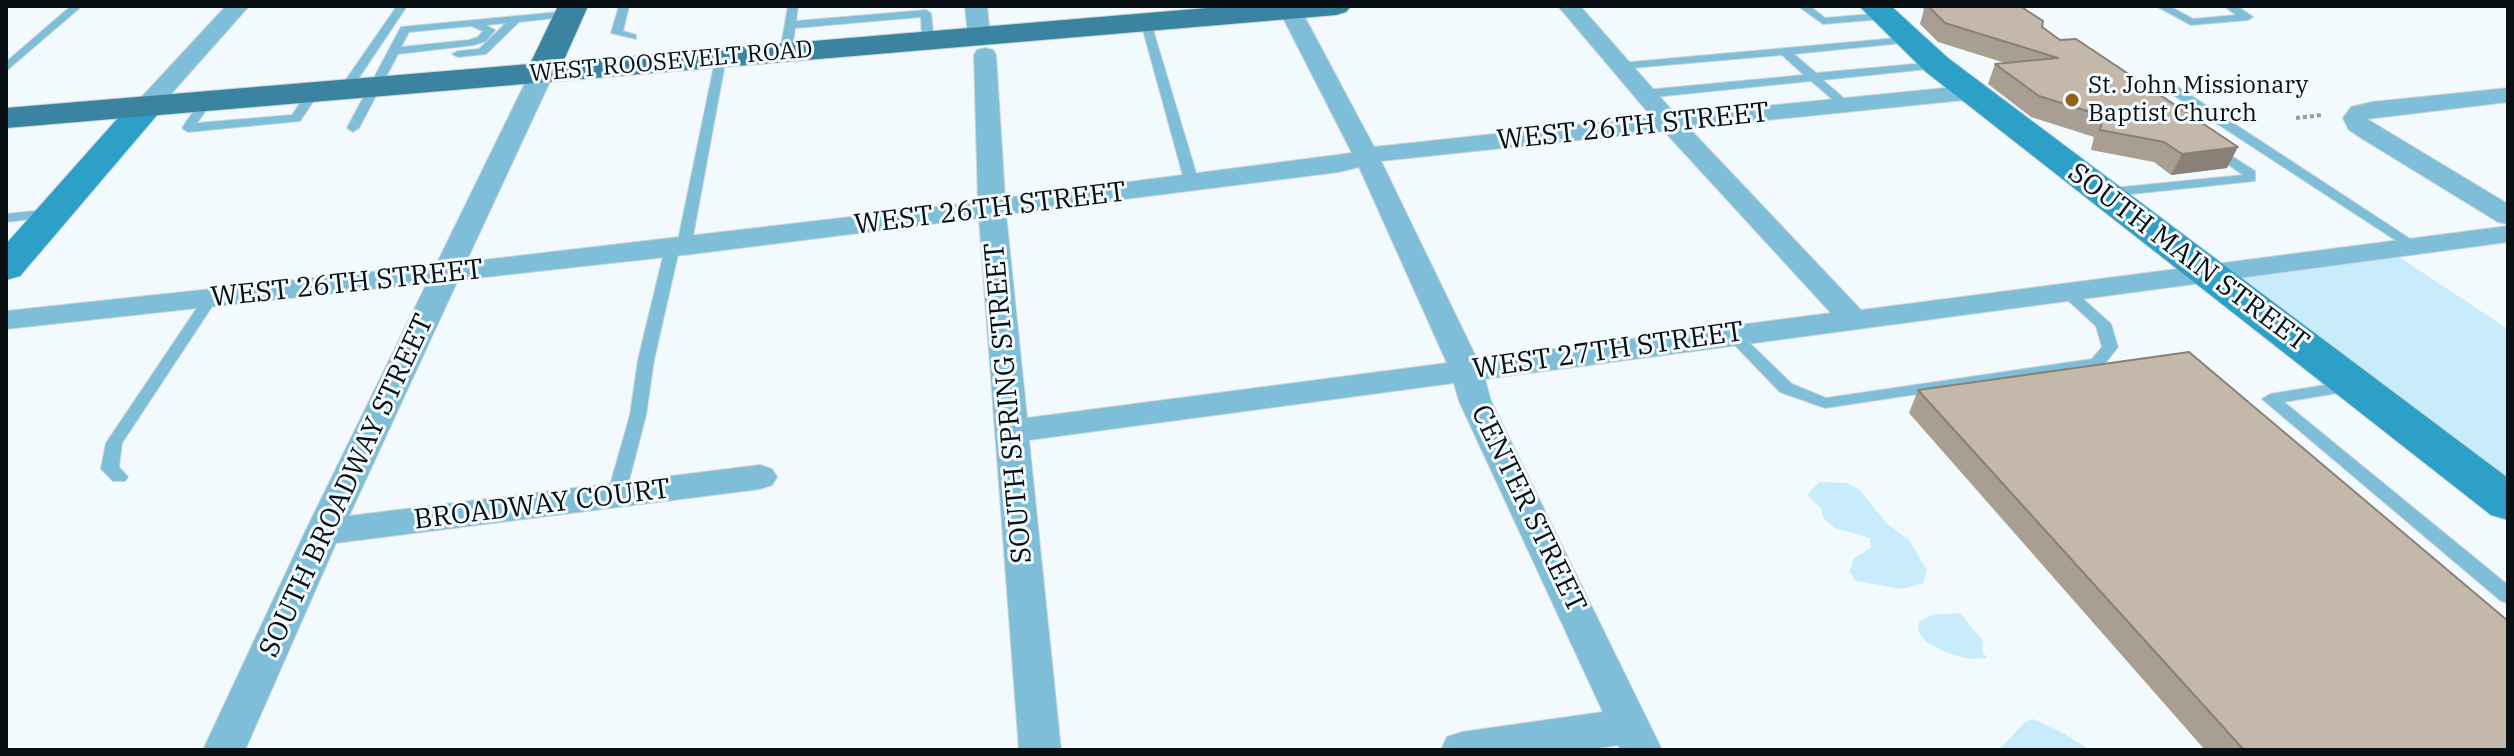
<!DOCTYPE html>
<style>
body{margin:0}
#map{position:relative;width:2514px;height:756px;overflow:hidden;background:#f2fafd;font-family:"IBM Plex Serif",serif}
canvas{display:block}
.frame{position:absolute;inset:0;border:8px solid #091013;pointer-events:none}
</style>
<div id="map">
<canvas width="2514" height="756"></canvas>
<div class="frame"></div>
</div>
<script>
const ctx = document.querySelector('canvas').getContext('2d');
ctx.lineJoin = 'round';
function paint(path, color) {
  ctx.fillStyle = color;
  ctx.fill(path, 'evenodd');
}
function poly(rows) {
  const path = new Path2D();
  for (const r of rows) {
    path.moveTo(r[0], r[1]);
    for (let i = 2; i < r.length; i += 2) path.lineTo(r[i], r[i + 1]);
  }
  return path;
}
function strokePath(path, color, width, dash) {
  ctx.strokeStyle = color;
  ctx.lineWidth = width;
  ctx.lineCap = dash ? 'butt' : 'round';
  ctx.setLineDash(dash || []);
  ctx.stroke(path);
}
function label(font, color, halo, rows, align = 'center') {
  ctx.font = font + ' "IBM Plex Serif",serif';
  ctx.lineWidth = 6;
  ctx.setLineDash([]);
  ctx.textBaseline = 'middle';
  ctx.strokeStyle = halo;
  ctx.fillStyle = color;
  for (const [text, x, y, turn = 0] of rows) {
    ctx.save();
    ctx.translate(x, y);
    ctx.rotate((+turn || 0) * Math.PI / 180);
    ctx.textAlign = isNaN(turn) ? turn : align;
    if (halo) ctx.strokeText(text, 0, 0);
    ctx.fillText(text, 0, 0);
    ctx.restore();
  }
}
paint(poly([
 [2387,249,2508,329,2508,503,2206,273],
 [1819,482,1847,483,1860,490,1887,524,1909,540,1927,570,1923,583,1902,589,1856,581,1849,571,1854,558,1871,548,1870,538,1835,528,1824,519,1821,508,1807,495],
 [1960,613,1983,641,1982,651,1987,658,1968,659,1945,652,1925,641,1918,631,1919,622,1932,615],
 [2033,719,2063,733,2090,750,1999,750,2024,723]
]), '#c9ecfc');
const lane = poly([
 [71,6,82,6,6,71,6,62,71,6],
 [397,6,407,6,348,94,340,94,338,91,397,6],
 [619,6,629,6,623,31,636,35,636,39,611,33,619,6],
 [788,6,798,6,796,21,926,10,931,13,934,40,928,43,922,40,921,17,795,28,792,52,786,55,780,52,788,6],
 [1798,6,1810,6,1825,18,1884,13,1889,16,1884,19,1823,24,1798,6],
 [2156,6,2169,6,2193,19,2236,15,2224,6,2237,6,2253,17,2248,20,2191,25,2156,6],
 [569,11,574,14,573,16,519,22,486,54,458,57,452,54,458,51,479,49,506,23,486,25,495,30,486,41,474,45,398,54,359,128,353,132,347,128,401,27,569,11],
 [471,26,483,31,478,37,469,40,401,47,409,32,471,26],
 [1142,21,1151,23,1199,183,1197,186,1192,187,1185,183,1141,23,1142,21],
 [1908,37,1914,40,1912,42,1794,54,1816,73,1937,62,1943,65,1937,68,1823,80,1848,102,1850,105,1844,109,1811,81,1645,98,1639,94,1645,90,1804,75,1782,55,1620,69,1614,66,1620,63,1908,37],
 [716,56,726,58,691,247,684,251,679,250,654,360,646,415,625,496,622,500,616,502,610,500,607,496,630,415,638,360,665,248,672,244,677,245,716,56],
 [2171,84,2175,85,2421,246,2414,250,2409,249,2167,91,2165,88,2171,84],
 [313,89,319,93,300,121,188,132,182,128,202,99,210,99,212,102,197,123,292,115,309,90,313,89],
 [2213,144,2255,171,2255,181,2103,197,2096,193,2103,189,2243,175,2209,151,2207,148,2213,144],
 [53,209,60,213,58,216,6,222,6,214,53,209],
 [2066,287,2071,288,2111,324,2118,347,2103,366,1825,408,1780,392,1725,335,1733,330,1738,332,1792,384,1826,398,2092,359,2102,347,2096,326,2061,294,2059,291,2061,288,2066,287],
 [210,295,217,299,122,443,119,467,128,477,125,481,113,481,101,469,106,443,205,296,210,295],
 [2350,381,2356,382,2358,386,2356,390,2284,402,2508,585,2508,603,2501,601,2262,399,2270,394,2350,381]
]);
const street = poly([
 [226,6,249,6,155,112,137,112,134,107,137,102,226,6],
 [965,6,987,6,990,36,987,41,971,41,968,36,965,6],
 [1282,6,1298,6,1301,10,1374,147,1652,117,1558,6,1580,6,1676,115,1974,85,1982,87,1986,92,1982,97,1974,99,1689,128,1861,310,2508,226,2508,242,1485,379,1491,401,1662,750,1620,750,1618,745,1586,750,1441,750,1447,737,1462,732,1603,712,1459,401,1454,383,1029,440,1061,750,1019,750,979,218,684,255,458,280,349,516,760,465,772,469,777,477,772,485,760,489,336,543,245,750,203,750,305,532,427,283,6,329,6,311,436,265,530,73,534,68,542,66,550,68,554,73,466,262,978,202,974,55,977,50,985,48,993,50,996,55,1005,198,1352,153,1279,10,1282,6],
 [1664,131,1831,313,1477,359,1381,161,1664,131],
 [1359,167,1447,363,1027,418,1006,214,1339,172,1359,167],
 [2508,88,2508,102,2367,119,2508,204,2508,224,2498,222,2361,138,2349,130,2343,118,2351,107,2372,102,2508,88]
]);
const secondary = poly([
 [1859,6,1891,6,1948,58,2508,478,2508,520,2491,515,1926,72,1859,6],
 [146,97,158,100,163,107,158,114,20,276,6,280,6,244,134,100,146,97]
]);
const primary = poly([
 [558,6,588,6,563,62,1231,6,1351,6,1346,12,1336,15,6,128,6,108,530,64,558,6]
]);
strokePath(lane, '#cdd5d8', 2);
strokePath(street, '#cdd5d8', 2);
strokePath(secondary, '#cdd5d8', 2);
strokePath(primary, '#cdd5d8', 2);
strokePath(poly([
 [2296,118,2322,115]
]), '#969da0', 4, [4, 3]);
paint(lane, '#7ebed8');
paint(street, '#7ebed8');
paint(secondary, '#2da0c7');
paint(primary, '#3a84a1');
paint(poly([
 [1918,6,2020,6,2042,27,2227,168,2171,175,2154,162,2091,150,2094,137,2031,117,1988,84,1995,64,2005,63,1938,42,1920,24,1924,9],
 [1918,390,2508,750,2205,750,1909,413]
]), '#a99e92');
paint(poly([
 [2238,147,2227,168,2171,175,2182,154]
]), '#898177');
const building = poly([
 [1928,6,2020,6,2043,21,2042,27,2060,40,2076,39,2238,147,2182,154,2164,142,2100,130,2103,116,2039,96,1995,64,2058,58,1945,23,1928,6],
 [2189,352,2508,621,2508,750,2244,750,1918,390,2189,352]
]);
paint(building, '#c4b8aa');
strokePath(building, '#898177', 2);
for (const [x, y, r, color] of [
 [2072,100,8,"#956116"]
]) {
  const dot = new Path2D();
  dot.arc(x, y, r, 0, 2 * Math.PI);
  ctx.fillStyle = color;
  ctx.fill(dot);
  strokePath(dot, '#f2fafd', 3);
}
label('24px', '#091013', '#f2fafd', [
 ["WEST ROOSEVELT ROAD",671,62,-5]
]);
label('24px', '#091013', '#f2fafd', [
 ["St. John Missionary",2088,86],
 ["Baptist Church",2088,114]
], 'left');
label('28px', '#091013', '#f2fafd', [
 ["WEST 26TH STREET",1633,127,-6],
 ["WEST 26TH STREET",990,209,-7],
 ["SOUTH MAIN STREET",2188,258,37],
 ["WEST 26TH STREET",347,284,-6],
 ["WEST 27TH STREET",1608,351,-8],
 ["SOUTH SPRING STREET",1009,403,-95],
 ["SOUTH BROADWAY STREET",347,486,-65],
 ["BROADWAY COURT",542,505,-7],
 ["CENTER STREET",1528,509,64]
]);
</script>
